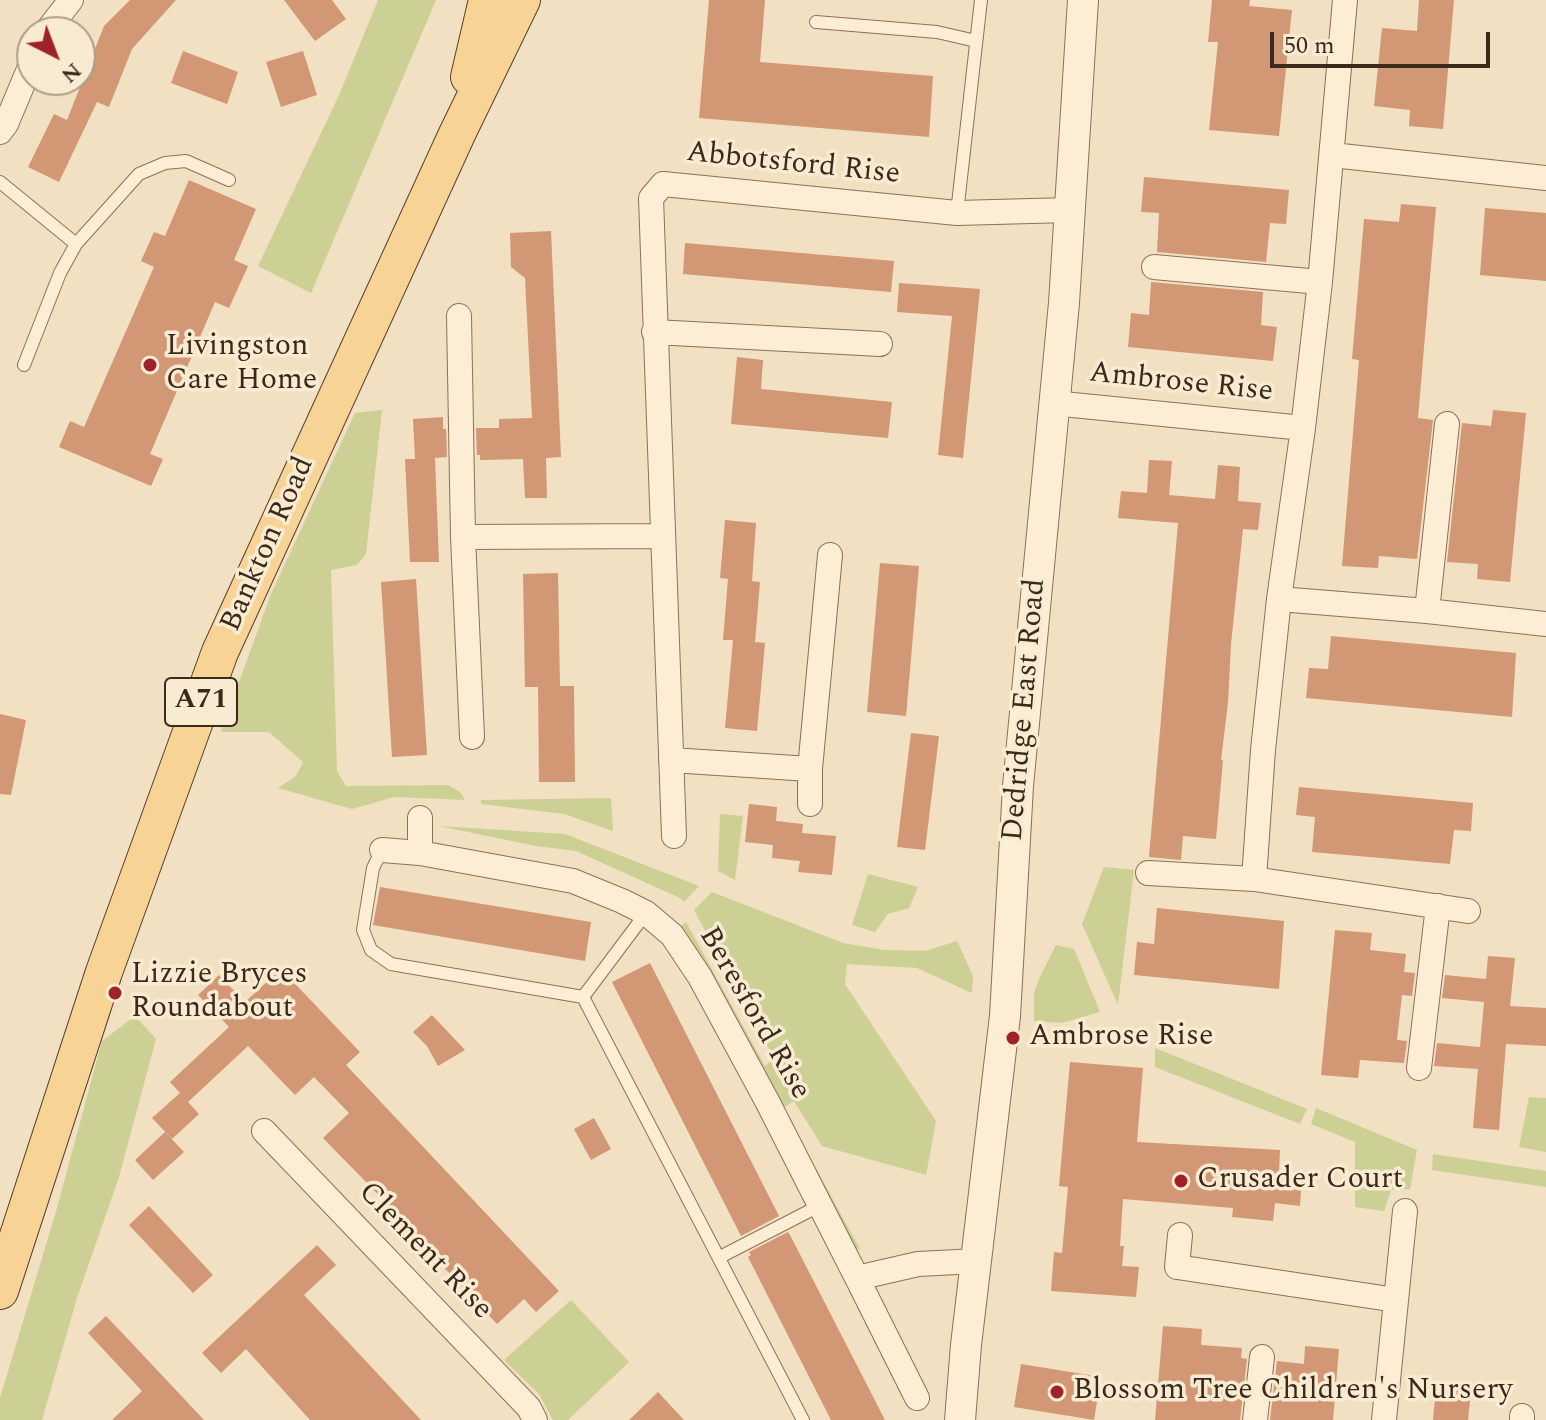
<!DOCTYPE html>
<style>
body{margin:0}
#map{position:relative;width:1546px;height:1420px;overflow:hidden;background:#f1e0c1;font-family:Spectral,serif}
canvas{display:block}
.north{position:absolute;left:16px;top:16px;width:80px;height:80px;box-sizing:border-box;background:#f8ebd1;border:2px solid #ac9e89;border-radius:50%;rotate:138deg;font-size:22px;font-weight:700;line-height:32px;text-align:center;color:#3b2a1c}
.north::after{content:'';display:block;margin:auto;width:28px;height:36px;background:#a02229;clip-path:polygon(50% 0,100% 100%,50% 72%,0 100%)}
.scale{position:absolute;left:1270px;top:32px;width:220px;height:36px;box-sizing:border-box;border:4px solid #3b2a1c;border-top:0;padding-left:10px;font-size:24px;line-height:28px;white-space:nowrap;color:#3b2a1c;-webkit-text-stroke:6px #f8ebd1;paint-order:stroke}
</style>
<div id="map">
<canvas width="1546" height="1420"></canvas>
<div class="north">N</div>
<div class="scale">50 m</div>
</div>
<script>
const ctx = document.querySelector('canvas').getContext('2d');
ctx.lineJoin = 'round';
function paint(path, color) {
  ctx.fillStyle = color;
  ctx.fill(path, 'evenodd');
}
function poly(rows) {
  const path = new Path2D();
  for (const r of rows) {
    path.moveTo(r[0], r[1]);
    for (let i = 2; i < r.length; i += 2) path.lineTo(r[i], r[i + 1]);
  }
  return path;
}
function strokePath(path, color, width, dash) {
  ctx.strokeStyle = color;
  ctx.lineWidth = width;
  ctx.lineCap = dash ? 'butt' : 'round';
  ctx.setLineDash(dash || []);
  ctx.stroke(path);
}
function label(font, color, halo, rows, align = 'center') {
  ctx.font = font + ' Spectral,serif';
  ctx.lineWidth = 7;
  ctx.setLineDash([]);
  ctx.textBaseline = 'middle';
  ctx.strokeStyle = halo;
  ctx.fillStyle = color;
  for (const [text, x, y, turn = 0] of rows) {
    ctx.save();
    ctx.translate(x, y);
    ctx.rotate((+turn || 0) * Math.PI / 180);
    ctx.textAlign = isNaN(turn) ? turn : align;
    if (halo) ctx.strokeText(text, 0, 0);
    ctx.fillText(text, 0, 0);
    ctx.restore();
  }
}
paint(poly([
 [378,0,436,0,311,293,258,266,340,93],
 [382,410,366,554,357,565,331,570,337,771,346,786,448,785,460,792,465,800,394,797,352,809,278,788,296,776,303,762,269,732,221,732,271,594,355,413],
 [611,798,613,831,564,814,481,804,481,800],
 [720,814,743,816,735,880,718,871],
 [439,826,565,834,699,886,684,902,680,898,576,851,536,846],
 [1104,867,1134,870,1118,1005,1082,924],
 [868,874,918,887,909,908,888,914,875,932,852,925],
 [712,892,843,943,884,950,925,951,957,941,973,976,972,993,917,968,847,964,845,984,936,1121,926,1175,822,1146,794,1101,783,1108,860,1249,851,1251,679,927,686,922,765,1066,774,1058,694,910],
 [1056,945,1074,949,1100,1012,1062,1023,1034,1021,1034,993,1039,979],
 [135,1016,156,1039,119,1177,77,1298,42,1420,0,1420,0,1398,57,1208,102,1041],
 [1155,1048,1307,1109,1300,1124,1155,1067],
 [1529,1097,1546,1098,1546,1152,1519,1147],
 [1316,1108,1417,1150,1410,1189,1391,1190,1384,1211,1355,1207,1355,1142,1311,1124],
 [1433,1154,1546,1171,1546,1187,1432,1170],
 [571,1300,629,1362,568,1420,553,1420,539,1394,504,1360]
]), '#ccd094');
paint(poly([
 [130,0,176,0,132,49,109,107,97,102,59,182,28,167,54,114,67,120,104,26],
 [284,0,332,0,346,19,315,41],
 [709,0,765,0,760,62,933,76,929,137,699,118],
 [1212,0,1250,0,1249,6,1292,10,1279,136,1209,130,1218,42,1208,42],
 [1419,0,1454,0,1443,129,1409,126,1410,110,1374,106,1382,28,1417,31],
 [183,51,238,72,227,104,171,83],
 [303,51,317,95,281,107,266,62],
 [1144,177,1289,190,1286,224,1270,223,1266,262,1157,252,1159,213,1141,212],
 [189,180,256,209,234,260,248,266,229,308,215,302,150,454,163,459,151,486,59,447,70,421,84,427,154,267,141,261,154,232,165,236],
 [1401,204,1436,207,1418,418,1433,420,1417,559,1379,556,1378,568,1342,566,1359,360,1352,359,1364,219,1399,222],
 [1485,208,1546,213,1546,281,1480,275],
 [551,231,561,457,546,458,547,498,525,498,523,459,480,460,480,455,477,455,476,428,499,428,499,419,532,418,525,278,511,267,510,233],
 [685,243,894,261,891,292,683,274],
 [1151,282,1263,292,1261,325,1277,327,1273,361,1128,347,1131,313,1149,315],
 [899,283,980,289,963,458,938,455,952,316,897,312],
 [737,357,763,360,761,389,892,402,888,438,731,424],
 [1493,410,1526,413,1510,582,1477,579,1478,564,1447,562,1462,423,1491,426],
 [443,417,443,429,446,429,447,457,435,458,439,562,410,562,405,459,415,459,413,419],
 [1149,460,1172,461,1169,495,1215,499,1218,465,1240,467,1238,501,1261,503,1258,530,1243,529,1231,644,1228,703,1221,760,1223,760,1216,839,1183,836,1181,860,1149,857,1178,523,1118,518,1121,491,1147,493],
 [725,520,756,523,752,581,760,582,755,642,765,643,757,731,725,728,733,640,723,640,728,579,720,578],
 [880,563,919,566,906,716,867,712],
 [558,573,560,686,574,686,575,782,539,782,538,687,525,687,523,574],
 [416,579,427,755,392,757,381,582],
 [1331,636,1516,653,1512,717,1306,698,1309,668,1328,669],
 [0,714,26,720,11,795,0,794],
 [911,733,939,736,925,850,897,847],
 [1299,787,1473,803,1471,831,1454,830,1450,864,1312,852,1315,817,1296,815],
 [749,804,777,807,776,821,803,824,802,833,836,836,832,875,798,872,800,861,772,858,773,845,745,842],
 [380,887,591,922,585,961,373,925],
 [1157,908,1284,921,1279,989,1134,975,1137,942,1154,944],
 [1335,930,1372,933,1370,950,1406,954,1404,972,1415,973,1412,996,1402,995,1397,1040,1407,1041,1404,1063,1360,1060,1358,1078,1321,1075],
 [1488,956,1515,958,1510,1006,1546,1008,1546,1046,1506,1044,1499,1130,1473,1128,1478,1069,1434,1066,1437,1043,1480,1047,1484,1002,1442,998,1445,975,1486,979],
 [650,963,779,1216,741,1236,612,982],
 [281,969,360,1052,346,1065,559,1291,536,1312,524,1299,497,1324,482,1308,402,1223,404,1221,323,1138,349,1113,314,1077,295,1095,248,1046,188,1102,199,1114,172,1139,152,1118,180,1093,170,1082,229,1027,198,995,219,975,245,1002],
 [432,1015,465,1050,438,1066,427,1046,413,1032],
 [1070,1062,1143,1068,1137,1142,1280,1150,1279,1174,1302,1175,1300,1206,1275,1203,1273,1221,1232,1217,1233,1208,1123,1199,1120,1246,1124,1246,1122,1266,1139,1267,1136,1297,1051,1291,1054,1252,1062,1253,1068,1187,1059,1186],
 [594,1118,611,1149,591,1160,574,1129],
 [165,1132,184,1152,153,1180,135,1160],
 [149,1206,213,1275,193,1293,129,1225],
 [788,1232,790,1235,885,1420,831,1420,748,1257,751,1255,749,1252],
 [317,1245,336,1265,304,1295,421,1420,310,1420,246,1349,221,1373,202,1353],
 [106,1316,126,1337,204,1420,112,1420,142,1391,88,1333],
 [1163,1326,1202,1329,1201,1345,1242,1348,1241,1358,1247,1359,1240,1420,1155,1420],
 [1305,1346,1339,1349,1333,1420,1270,1420,1277,1361,1304,1364],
 [1021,1364,1101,1377,1094,1420,1014,1407],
 [1436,1388,1471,1391,1468,1420,1433,1420],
 [658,1392,684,1420,629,1420]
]), '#d29774');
const service = poly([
 [816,22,937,32,976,41],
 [0,182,76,244],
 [957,213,981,0],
 [24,365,60,273,76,244,139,174,165,163,186,161,229,180],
 [382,850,373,868,363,930,371,950,391,964,583,997,803,1420],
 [583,997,646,913],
 [720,1257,819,1206]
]);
const minor = poly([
 [46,32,71,0],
 [0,132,6,124,32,62],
 [1332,155,1546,178],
 [1154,267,1320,282],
 [459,316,463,537],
 [654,332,880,344],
 [1053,403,1303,428,1320,282,1345,0],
 [1303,428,1279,599,1263,750,1254,879,1468,911],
 [1279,599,1427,611,1546,624],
 [1427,611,1447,424],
 [472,737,463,537,662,536],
 [671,760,810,769,830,555],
 [810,804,810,769],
 [420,818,420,853],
 [674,836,651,198,663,184,957,213,1069,210],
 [382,850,420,853,573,881,622,901,646,913,672,935,700,977,767,1101,857,1278],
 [1148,873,1254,879],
 [1419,1068,1438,906],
 [264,1131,529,1408,535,1420],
 [1180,1235,1177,1267,1396,1300],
 [917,1398,857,1278,918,1264,977,1261],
 [1255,1420,1262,1357],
 [1384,1420,1405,1211],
 [1522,1420,1522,1416]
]);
const tertiary = poly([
 [960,1420,966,1345,1005,1016,1018,786,1064,303,1083,0]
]);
const primary = poly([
 [469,77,487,0],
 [0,1291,104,972,220,652,457,134,522,0]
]);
strokePath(service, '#8c7157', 14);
strokePath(minor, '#8c7157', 26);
strokePath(tertiary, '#8c7157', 32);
strokePath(primary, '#593f2c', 38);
strokePath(service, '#fbeed5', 12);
strokePath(minor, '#fbeed5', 24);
strokePath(tertiary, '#fbeed5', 30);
strokePath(primary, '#f7d496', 36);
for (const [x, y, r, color] of [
 [150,365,8,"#a02229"],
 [115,993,8,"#a02229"],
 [1013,1038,8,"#a02229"],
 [1181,1181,8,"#a02229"],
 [1057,1392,8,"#a02229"]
]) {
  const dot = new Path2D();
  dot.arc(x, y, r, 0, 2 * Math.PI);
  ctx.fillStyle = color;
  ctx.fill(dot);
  strokePath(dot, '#f8ebd1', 3);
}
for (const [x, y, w] of [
 [201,702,72]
]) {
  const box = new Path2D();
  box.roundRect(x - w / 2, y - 24, w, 48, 6);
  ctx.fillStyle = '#f8ebd1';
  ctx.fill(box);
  strokePath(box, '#3b2a1c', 2);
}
label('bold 28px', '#3b2a1c', null, [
 ["A71",201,702]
]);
label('30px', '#3b2a1c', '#f8ebd1', [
 ["Abbotsford Rise",793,165,6],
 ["Ambrose Rise",1181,384,6],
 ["Bankton Road",269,545,-66],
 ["Dedridge East Road",1026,710,-85],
 ["Beresford Rise",753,1014,60],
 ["Clement Rise",424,1252,46]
]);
label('30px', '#3b2a1c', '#f8ebd1', [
 ["Livingston",166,348],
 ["Care Home",166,382],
 ["Lizzie Bryces",131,976],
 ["Roundabout",131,1010],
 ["Ambrose Rise",1029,1038],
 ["Crusader Court",1197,1181],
 ["Blossom Tree Children's Nursery",1073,1392]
], 'left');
</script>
